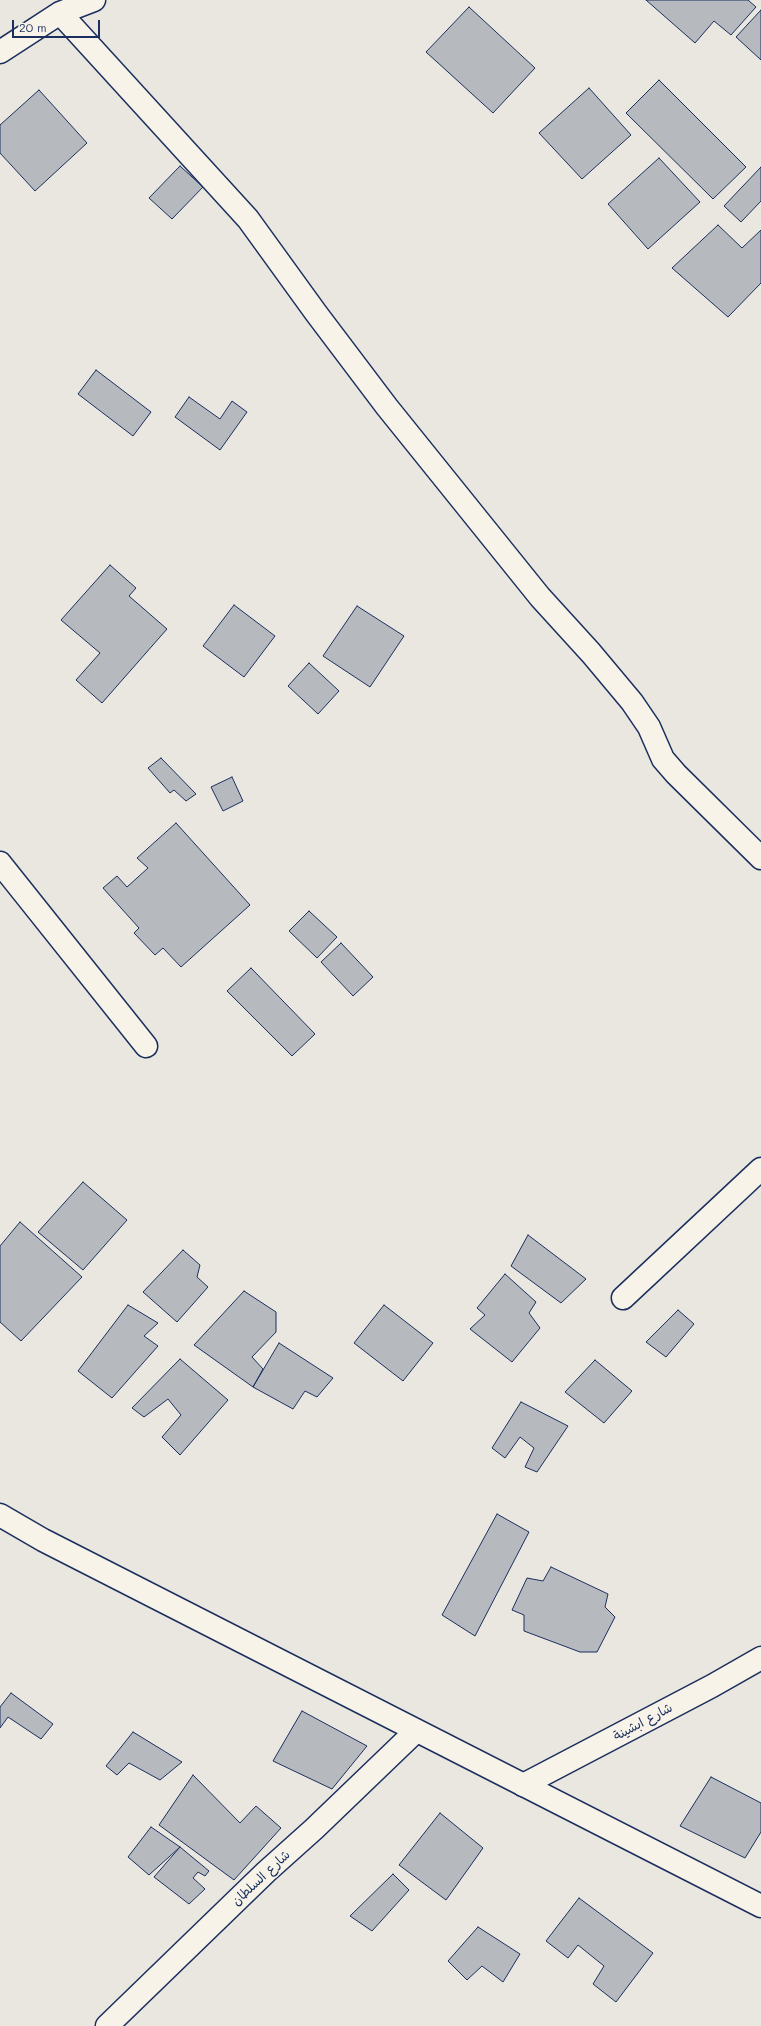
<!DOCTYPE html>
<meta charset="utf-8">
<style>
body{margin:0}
#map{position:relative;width:761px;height:2026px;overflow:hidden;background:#eae7e0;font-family:Mali,sans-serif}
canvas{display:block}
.scale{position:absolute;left:12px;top:20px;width:88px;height:18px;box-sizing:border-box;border:2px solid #1b2f5e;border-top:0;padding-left:5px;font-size:12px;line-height:14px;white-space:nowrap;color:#1b2f5e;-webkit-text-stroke:3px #f7f3e8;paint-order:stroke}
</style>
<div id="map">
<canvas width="761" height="2026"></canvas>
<div class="scale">20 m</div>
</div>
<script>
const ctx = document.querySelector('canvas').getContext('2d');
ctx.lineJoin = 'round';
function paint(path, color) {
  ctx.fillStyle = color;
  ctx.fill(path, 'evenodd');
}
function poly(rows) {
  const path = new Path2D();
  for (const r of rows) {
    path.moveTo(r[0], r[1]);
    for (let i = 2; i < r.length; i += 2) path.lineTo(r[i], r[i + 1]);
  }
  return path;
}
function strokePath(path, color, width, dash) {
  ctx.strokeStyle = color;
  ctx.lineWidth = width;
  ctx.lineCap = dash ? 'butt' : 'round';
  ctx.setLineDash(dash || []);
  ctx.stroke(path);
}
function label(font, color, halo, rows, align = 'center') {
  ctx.font = font + ' Mali,"Playpen Sans Arabic",sans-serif';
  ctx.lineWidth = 3;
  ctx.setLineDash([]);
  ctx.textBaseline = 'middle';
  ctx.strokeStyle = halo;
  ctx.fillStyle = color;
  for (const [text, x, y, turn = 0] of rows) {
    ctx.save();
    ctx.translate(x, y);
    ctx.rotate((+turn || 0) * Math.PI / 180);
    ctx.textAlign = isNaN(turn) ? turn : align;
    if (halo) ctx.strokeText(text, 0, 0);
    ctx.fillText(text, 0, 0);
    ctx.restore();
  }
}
const building = poly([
 [646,0,748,0,756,7,731,35,714,21,695,43,646,0],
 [469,7,535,68,493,113,426,52,469,7],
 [761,10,761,60,736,37,761,10],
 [659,80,746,167,713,199,626,113,659,80],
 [589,88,631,135,582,179,539,133,589,88],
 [39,90,87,143,35,191,0,153,0,125,39,90],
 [659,158,700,202,648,249,608,204,659,158],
 [180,166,203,187,172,219,149,198,180,166],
 [761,167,761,201,741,222,724,206,761,167],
 [718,225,742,248,761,230,761,283,728,317,672,268,718,225],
 [96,370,151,412,133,436,78,394,96,370],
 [189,397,220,419,232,401,247,412,220,450,175,417,189,397],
 [110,565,136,588,129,596,167,629,102,703,76,680,100,653,61,620,110,565],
 [234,605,275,636,244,677,203,646,234,605],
 [357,606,404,636,370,687,323,656,357,606],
 [309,663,339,691,318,714,288,686,309,663],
 [161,758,196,794,186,801,174,790,170,793,148,768,161,758],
 [232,777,243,801,223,811,211,787,232,777],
 [176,823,250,905,181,967,163,948,155,955,134,933,139,928,103,888,117,876,127,887,148,868,137,858,176,823],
 [309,911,337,937,317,958,289,931,309,911],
 [341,943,373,977,353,996,321,962,341,943],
 [251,968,315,1034,292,1056,227,991,251,968],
 [83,1182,127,1220,83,1270,38,1232,83,1182],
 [20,1222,82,1277,21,1341,0,1322,0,1246,20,1222],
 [528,1235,586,1279,561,1303,511,1266,528,1235],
 [183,1250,200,1265,197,1277,208,1287,177,1322,143,1292,183,1250],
 [505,1274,536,1302,529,1313,540,1328,512,1362,470,1329,485,1315,477,1308,505,1274],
 [244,1291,276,1312,276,1332,252,1357,263,1369,253,1387,194,1345,244,1291],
 [128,1305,158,1323,144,1336,158,1346,112,1398,78,1371,128,1305],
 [384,1305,433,1343,403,1381,354,1343,384,1305],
 [678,1310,694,1324,666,1357,646,1342,678,1310],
 [279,1343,333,1378,317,1397,305,1391,293,1409,253,1387,279,1343],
 [180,1359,228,1400,180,1455,162,1437,181,1415,168,1399,144,1417,132,1408,180,1359],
 [595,1360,632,1391,604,1423,565,1392,595,1360],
 [521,1402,568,1426,537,1472,525,1467,534,1448,520,1437,505,1458,492,1448,521,1402],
 [497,1514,529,1532,475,1636,442,1615,497,1514],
 [551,1567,608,1594,605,1607,615,1617,597,1652,580,1652,524,1631,524,1615,512,1610,527,1578,543,1581,551,1567],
 [11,1693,53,1724,41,1739,8,1717,0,1728,0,1707,11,1693],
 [302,1711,367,1746,332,1789,273,1761,302,1711],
 [133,1732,182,1762,160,1780,129,1763,117,1775,106,1766,133,1732],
 [193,1775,240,1823,256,1806,281,1828,234,1880,159,1825,193,1775],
 [711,1777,761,1803,761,1832,745,1858,680,1826,711,1777],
 [440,1813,483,1848,446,1900,399,1865,440,1813],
 [151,1827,180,1847,149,1875,128,1857,151,1827],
 [180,1847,209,1871,205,1876,198,1872,193,1878,205,1889,189,1904,154,1877,180,1847],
 [393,1874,409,1890,372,1931,350,1916,393,1874],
 [579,1898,653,1953,616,2002,593,1984,604,1966,578,1945,568,1958,546,1941,579,1898],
 [478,1927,520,1954,503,1982,482,1966,467,1980,448,1961,478,1927]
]);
paint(building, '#b6babf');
strokePath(building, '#1b2f5e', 1);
const minor = poly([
 [60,13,248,219,316,313,387,407,540,597,591,653,632,702,649,727,663,759,676,774,761,858],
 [0,52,60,13,94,0],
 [0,863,146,1046],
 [623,1298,761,1169],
 [523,1785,712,1686,761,1658],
 [107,2026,266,1872,314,1829,416,1731]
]);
const tertiary = poly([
 [0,1515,43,1540,761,1906]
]);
strokePath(minor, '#1b2f5e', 25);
strokePath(tertiary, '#1b2f5e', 25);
strokePath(minor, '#f7f3e8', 22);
strokePath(tertiary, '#f7f3e8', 22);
label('13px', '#1b2f5e', '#f7f3e8', [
 ["شارع ابشينة",643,1722,-28],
 ["شارع السلطان",261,1878,-43]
]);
</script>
